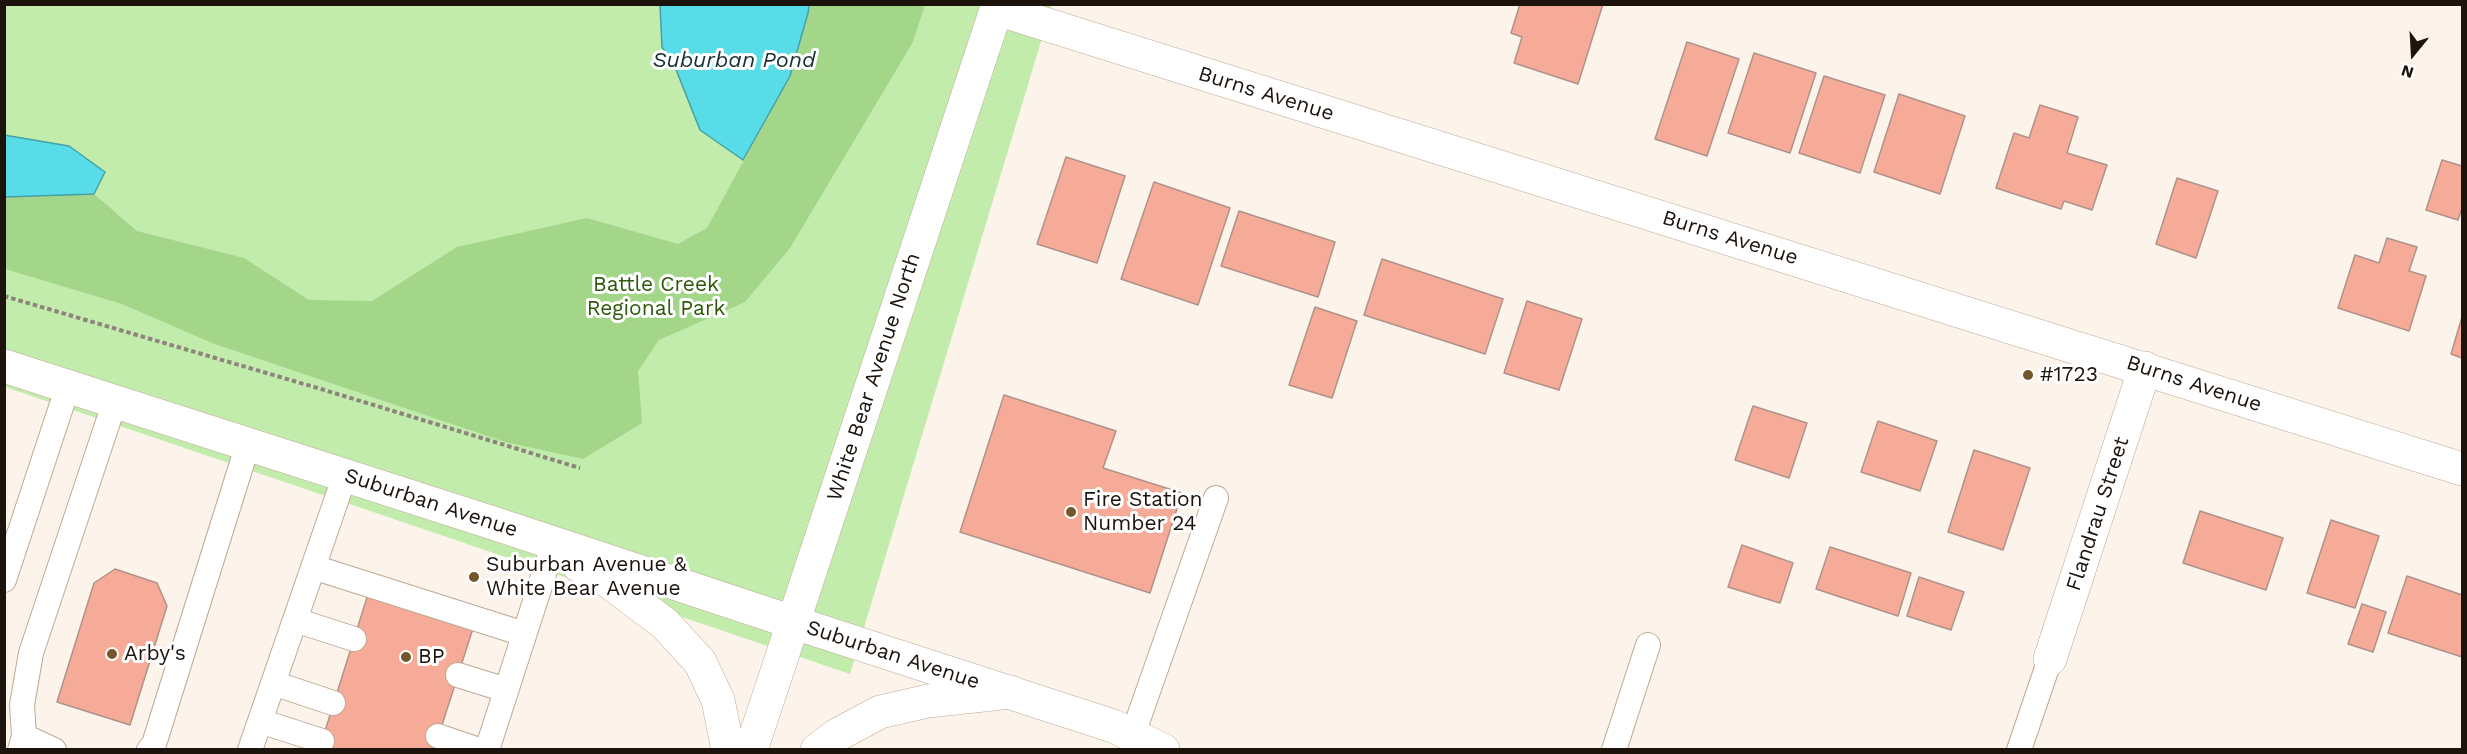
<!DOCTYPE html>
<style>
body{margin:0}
#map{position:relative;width:2467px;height:754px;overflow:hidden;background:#fcf3ea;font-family:"Work Sans",sans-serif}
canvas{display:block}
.frame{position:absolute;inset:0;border:6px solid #1b130c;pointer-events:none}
.north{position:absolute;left:2383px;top:24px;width:60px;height:60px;-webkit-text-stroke:4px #fff;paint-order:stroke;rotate:198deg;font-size:16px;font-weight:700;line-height:24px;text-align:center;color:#1b130c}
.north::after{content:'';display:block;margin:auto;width:21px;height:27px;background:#1b130c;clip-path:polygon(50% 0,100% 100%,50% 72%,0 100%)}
</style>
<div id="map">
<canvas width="2467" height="754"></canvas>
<div class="frame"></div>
<div class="north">N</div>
</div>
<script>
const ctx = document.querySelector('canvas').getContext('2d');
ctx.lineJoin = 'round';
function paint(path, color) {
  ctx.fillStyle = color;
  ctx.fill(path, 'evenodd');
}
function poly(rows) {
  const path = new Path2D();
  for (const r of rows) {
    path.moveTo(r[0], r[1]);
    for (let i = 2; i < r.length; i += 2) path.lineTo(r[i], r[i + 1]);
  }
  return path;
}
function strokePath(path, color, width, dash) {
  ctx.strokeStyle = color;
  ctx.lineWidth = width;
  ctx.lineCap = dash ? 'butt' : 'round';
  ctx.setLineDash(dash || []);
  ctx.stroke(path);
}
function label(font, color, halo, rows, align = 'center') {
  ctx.font = font + ' "Work Sans",sans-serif';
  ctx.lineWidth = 6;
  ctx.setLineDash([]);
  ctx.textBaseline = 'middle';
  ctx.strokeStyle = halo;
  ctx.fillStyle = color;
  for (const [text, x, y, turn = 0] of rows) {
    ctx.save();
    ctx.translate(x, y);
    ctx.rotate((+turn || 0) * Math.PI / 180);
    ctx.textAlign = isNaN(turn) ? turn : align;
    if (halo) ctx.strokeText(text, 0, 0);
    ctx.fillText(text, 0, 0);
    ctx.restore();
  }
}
paint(poly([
 [5,5,1052,5,850,674,5,387]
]), '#c2ecac');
paint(poly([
 [809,5,925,5,913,42,790,248,745,302,659,340,638,371,642,423,583,459,505,442,212,343,122,304,5,269,4,197,94,194,137,231,244,258,309,300,372,301,457,247,587,218,678,244,707,228,790,76,808,13]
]), '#a4d689');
const water = poly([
 [660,5,809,5,808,13,790,76,743,160,700,130,675,67,662,47,660,5],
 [4,135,69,146,105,172,94,194,5,197,4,135]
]);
paint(water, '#58dde8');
strokePath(water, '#46a0a6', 1.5);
const building = poly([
 [1520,4,1603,4,1578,84,1514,63,1522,37,1511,33,1520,4],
 [1687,42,1739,59,1707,156,1655,139,1687,42],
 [1754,53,1816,73,1790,153,1728,133,1754,53],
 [1824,76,1885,95,1860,173,1799,153,1824,76],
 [1899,94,1965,116,1940,194,1874,172,1899,94],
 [2040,105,2078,117,2067,153,2107,165,2092,210,2064,201,2061,209,1996,188,2014,133,2029,138,2040,105],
 [1066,157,1125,176,1097,263,1037,244,1066,157],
 [2442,160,2462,166,2462,208,2458,220,2426,210,2442,160],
 [2177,178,2218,191,2196,258,2156,244,2177,178],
 [1154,182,1230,208,1198,305,1121,279,1154,182],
 [1239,211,1335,242,1318,297,1221,266,1239,211],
 [2387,238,2417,247,2409,271,2426,276,2409,331,2338,308,2355,255,2379,263,2387,238],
 [1382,259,1503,299,1485,354,1364,315,1382,259],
 [1527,301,1582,319,1559,390,1504,373,1527,301],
 [1315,307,1357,321,1332,398,1289,385,1315,307],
 [2462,317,2462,358,2451,354,2462,317],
 [1004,395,1116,431,1103,468,1182,493,1150,593,960,532,1004,395],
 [1753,406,1807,423,1789,478,1735,460,1753,406],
 [1878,421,1937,441,1920,491,1861,472,1878,421],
 [1974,450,2030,468,2003,550,1948,532,1974,450],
 [2200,511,2283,538,2266,590,2183,563,2200,511],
 [2331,520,2379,536,2355,608,2307,593,2331,520],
 [1742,545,1793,563,1780,603,1728,587,1742,545],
 [1830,547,1911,573,1898,616,1816,589,1830,547],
 [115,569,157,583,167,606,130,725,57,702,94,583,115,569],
 [2407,576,2462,595,2462,657,2388,633,2407,576],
 [1919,577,1964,592,1951,630,1907,616,1919,577],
 [370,588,475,622,434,750,319,750,370,588],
 [2362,604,2386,612,2373,652,2348,644,2362,604]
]);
paint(building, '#f5ab97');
strokePath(building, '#b0928a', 1.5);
const lane = poly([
 [313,567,524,634],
 [4,580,68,386],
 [295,620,354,639],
 [458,675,506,690],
 [273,683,333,703],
 [260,721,322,741],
 [1133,734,1216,498],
 [24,736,54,750],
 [438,736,479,750],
 [20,750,24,736,22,705,31,653,115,401],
 [149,750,154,744,248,444],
 [250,750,345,475],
 [487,750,551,552],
 [1614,750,1648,645],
 [2019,750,2050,659]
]);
const street = poly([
 [792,622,1113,726,1163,750],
 [2050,659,2145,368]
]);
const secondary = poly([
 [997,9,2462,469],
 [4,366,496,524,792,622],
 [578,565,604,578,665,624,700,662,718,700,728,750],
 [751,750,998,4],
 [817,750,837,735,880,712,928,701,1011,692]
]);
strokePath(lane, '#bfa994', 26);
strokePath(street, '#bfa994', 34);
strokePath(secondary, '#bfa994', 34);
strokePath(poly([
 [4,296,321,389,580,468]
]), '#8d847c', 4, [4.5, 3]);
strokePath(lane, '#fff', 24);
strokePath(street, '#fff', 33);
strokePath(secondary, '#fff', 33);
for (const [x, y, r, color] of [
 [2028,375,6,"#75552b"],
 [1071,512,6,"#75552b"],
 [474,577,6,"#75552b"],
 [112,654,6,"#75552b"],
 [406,657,6,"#75552b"]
]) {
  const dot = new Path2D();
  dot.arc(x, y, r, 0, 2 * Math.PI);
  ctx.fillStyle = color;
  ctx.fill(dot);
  strokePath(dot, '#fff', 2);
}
label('21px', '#1b130c', '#fff', [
 ["Burns Avenue",1266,94,17],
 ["Burns Avenue",1730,238,17],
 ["White Bear Avenue North",874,377,-72],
 ["Burns Avenue",2194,384,18],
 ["Suburban Avenue",431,503,18],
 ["Flandrau Street",2098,514,-72],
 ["Suburban Avenue",893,655,18]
]);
label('21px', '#2d5909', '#fff', [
 ["Battle Creek",656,285],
 ["Regional Park",656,309]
]);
label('21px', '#1b130c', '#fff', [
 ["#1723",2040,375],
 ["Fire Station",1083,500],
 ["Number 24",1083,524],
 ["Suburban Avenue &",486,565],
 ["White Bear Avenue",486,589],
 ["Arby's",124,654],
 ["BP",418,657]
], 'left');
label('italic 22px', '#182f31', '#fff', [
 ["Suburban Pond",734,61]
]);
</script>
